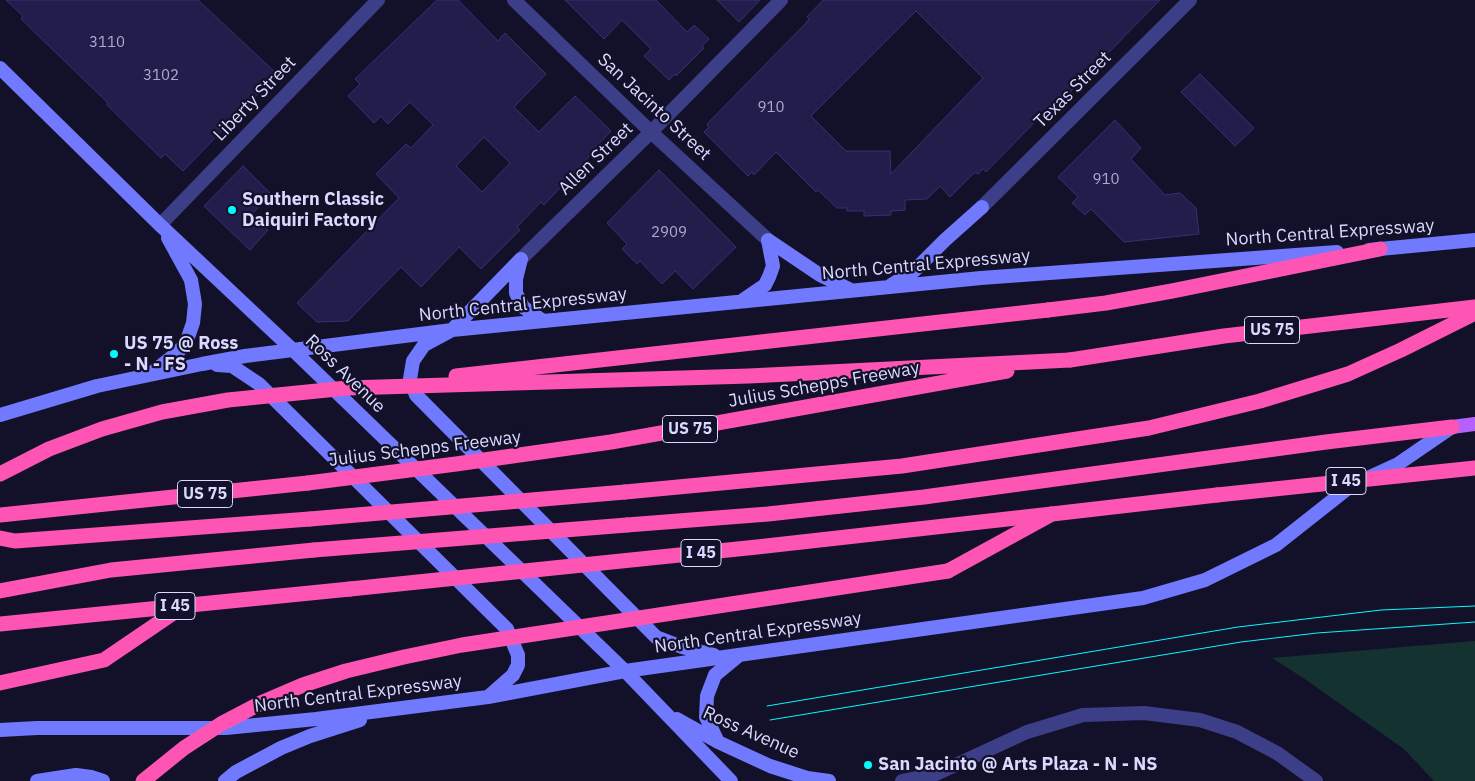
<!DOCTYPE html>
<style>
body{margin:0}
canvas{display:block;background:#131129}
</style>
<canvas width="1475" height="781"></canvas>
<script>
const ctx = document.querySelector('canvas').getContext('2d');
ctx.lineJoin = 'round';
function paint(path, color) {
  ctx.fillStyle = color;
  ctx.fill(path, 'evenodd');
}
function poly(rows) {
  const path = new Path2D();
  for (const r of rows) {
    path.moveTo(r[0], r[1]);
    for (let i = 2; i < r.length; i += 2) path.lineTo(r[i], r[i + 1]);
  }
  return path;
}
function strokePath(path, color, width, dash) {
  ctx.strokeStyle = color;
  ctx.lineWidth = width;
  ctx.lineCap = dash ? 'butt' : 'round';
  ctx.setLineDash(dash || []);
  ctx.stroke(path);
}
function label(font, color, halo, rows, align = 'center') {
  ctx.font = font + ' "IBM Plex Sans",sans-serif';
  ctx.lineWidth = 4.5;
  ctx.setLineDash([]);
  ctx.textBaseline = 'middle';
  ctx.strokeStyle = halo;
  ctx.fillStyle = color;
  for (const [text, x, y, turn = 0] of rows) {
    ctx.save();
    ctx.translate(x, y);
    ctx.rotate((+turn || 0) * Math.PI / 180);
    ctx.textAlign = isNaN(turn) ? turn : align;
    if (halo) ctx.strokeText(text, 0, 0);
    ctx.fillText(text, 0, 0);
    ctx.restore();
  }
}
paint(poly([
 [1475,641,1475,781,1434,781,1404,749,1302,677,1272,658]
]), '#143330');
const building = poly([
 [6,0,198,0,277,74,183,171,165,154,161,158,107,105,108,103,21,19,23,16,6,0],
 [437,0,458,0,498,41,505,33,546,74,514,107,539,132,575,96,611,131,595,148,596,149,544,205,541,202,517,227,520,230,481,269,459,247,421,287,401,267,348,321,317,322,297,303,399,198,376,174,406,144,411,148,433,125,410,102,388,124,381,116,374,123,348,96,360,84,355,79,437,0],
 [484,137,510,163,482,192,456,166,484,137],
 [565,0,656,0,687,32,694,25,709,39,702,46,704,48,676,76,675,74,669,80,644,56,651,49,622,20,604,39,565,0],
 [717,0,760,0,739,22,717,0],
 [823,0,1160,0,1068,94,1065,91,986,172,983,169,978,174,975,172,950,197,940,186,927,199,905,200,905,210,891,211,891,215,864,216,864,211,847,211,847,208,837,208,818,190,816,192,776,152,754,175,752,172,748,176,704,132,709,127,707,124,806,23,809,19,807,17,823,0],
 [916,11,983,78,891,174,890,151,846,151,811,116,916,11],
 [1200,74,1254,128,1235,146,1181,92,1200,74],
 [1115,120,1141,148,1131,159,1165,195,1180,193,1196,208,1199,234,1124,242,1091,209,1085,215,1072,203,1078,197,1058,177,1115,120],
 [243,166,271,194,252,214,268,230,250,250,204,206,243,166],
 [659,170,736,247,693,289,675,271,662,284,640,261,637,264,622,249,627,244,607,223,659,170]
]);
paint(building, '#221d4a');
strokePath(building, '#372f76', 1);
strokePath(poly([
 [514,0,651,132,768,240],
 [982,207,1190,0],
 [160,225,378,0],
 [521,259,651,132,781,0]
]), '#3c3f88', 14);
strokePath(poly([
 [902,781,936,774,1027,732,1083,715,1144,713,1200,720,1237,732,1277,753,1316,781]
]), '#3c3f88', 14);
strokePath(poly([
 [0,68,160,225,294,351,625,671,731,781],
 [768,240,820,275,851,290],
 [1369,250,1475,240],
 [521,259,452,330,424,345,413,361,410,379,416,395,656,637,682,647,714,655],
 [521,259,516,279,516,293,523,307,543,321],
 [890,286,915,270,945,240,982,207],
 [743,300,765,285,769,277,773,266,768,240],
 [217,365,232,366,259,384,507,629,518,655,518,665,513,675,488,697],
 [153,372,177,353,186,343,193,323,195,304,191,280,168,238],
 [0,415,97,386,202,364,245,356,452,330,981,278,1337,252],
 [677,719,718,742,770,766,807,778,829,781],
 [0,730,37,728,226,728,316,719,488,697,625,671,1143,598,1205,580,1276,545,1352,485,1398,464,1452,427],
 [718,742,706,717,707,696,715,675,738,656],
 [37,781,76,775,91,777,103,781],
 [225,781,236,772,281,748,310,736,360,720]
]), '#7179fe', 14);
strokePath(poly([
 [1452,427,1475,424]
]), '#b661fe', 14);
strokePath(poly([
 [1048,310,1106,303,1172,291,1380,249],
 [1070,360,1224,336,1475,307],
 [625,492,902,466,1149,428,1260,401,1348,374,1401,350,1475,313],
 [0,515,308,483],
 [627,525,768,514,924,497,1326,442,1452,427],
 [0,538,15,541,310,519],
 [948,571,1052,514,1217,495],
 [0,591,111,570,314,550],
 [0,624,350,589],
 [0,683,104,660,182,607]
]), '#fe55b4', 15);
strokePath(poly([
 [767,706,1238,627,1381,610,1475,606],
 [770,720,1241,642,1317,633,1475,622]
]), '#07f9fd', 1);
strokePath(poly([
 [456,376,1048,310],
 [0,474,49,449,102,429,162,412,228,400,347,388,749,376,1070,360],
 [308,483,456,464,611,442,1007,371],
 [1217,495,1475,468],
 [310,519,625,492],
 [314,550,627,525],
 [350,589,757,547,1052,514],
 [143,781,184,748,221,724,261,703,303,685,346,671,404,657,462,645,948,571]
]), '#fe55b4', 15);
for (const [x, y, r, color] of [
 [232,210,5,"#07f9fd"],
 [114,354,5,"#07f9fd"],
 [868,765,5,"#07f9fd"]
]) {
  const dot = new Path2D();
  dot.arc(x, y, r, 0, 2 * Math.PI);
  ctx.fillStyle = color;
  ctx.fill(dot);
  strokePath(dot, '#131129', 2);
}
label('15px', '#acaad2', null, [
 ["3110",107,43],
 ["3102",161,76],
 ["910",771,108],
 ["910",1106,180],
 ["2909",669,233]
]);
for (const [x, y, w] of [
 [1272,330,55],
 [690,429,55],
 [1346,481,40],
 [205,494,55],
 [701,553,40],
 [175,606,40]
]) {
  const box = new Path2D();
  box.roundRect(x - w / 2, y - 13.5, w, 27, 4);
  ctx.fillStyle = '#131129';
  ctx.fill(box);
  strokePath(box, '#dad9ff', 1);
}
label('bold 16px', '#dad9ff', null, [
 ["US 75",1272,330],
 ["US 75",690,429],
 ["I 45",1346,481],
 ["US 75",205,494],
 ["I 45",701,553],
 ["I 45",175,606]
]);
label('18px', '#dad9ff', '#131129', [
 ["Texas Street",1073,90,-45],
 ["Liberty Street",255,99,-46],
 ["San Jacinto Street",654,107,43],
 ["Allen Street",596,159,-44],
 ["North Central Expressway",1330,233,-4],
 ["North Central Expressway",926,265,-5],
 ["North Central Expressway",523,305,-6],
 ["Ross Avenue",345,374,44],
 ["Julius Schepps Freeway",824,385,-10],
 ["Julius Schepps Freeway",425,449,-7],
 ["North Central Expressway",758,633,-8],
 ["North Central Expressway",358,694,-7],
 ["Ross Avenue",751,733,24]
]);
label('bold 18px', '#dad9ff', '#131129', [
 ["Southern Classic",242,200],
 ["Daiquiri Factory",242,221],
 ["US 75 @ Ross",124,344],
 ["- N - FS",124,365],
 ["San Jacinto @ Arts Plaza - N - NS",878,765]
], 'left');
</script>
